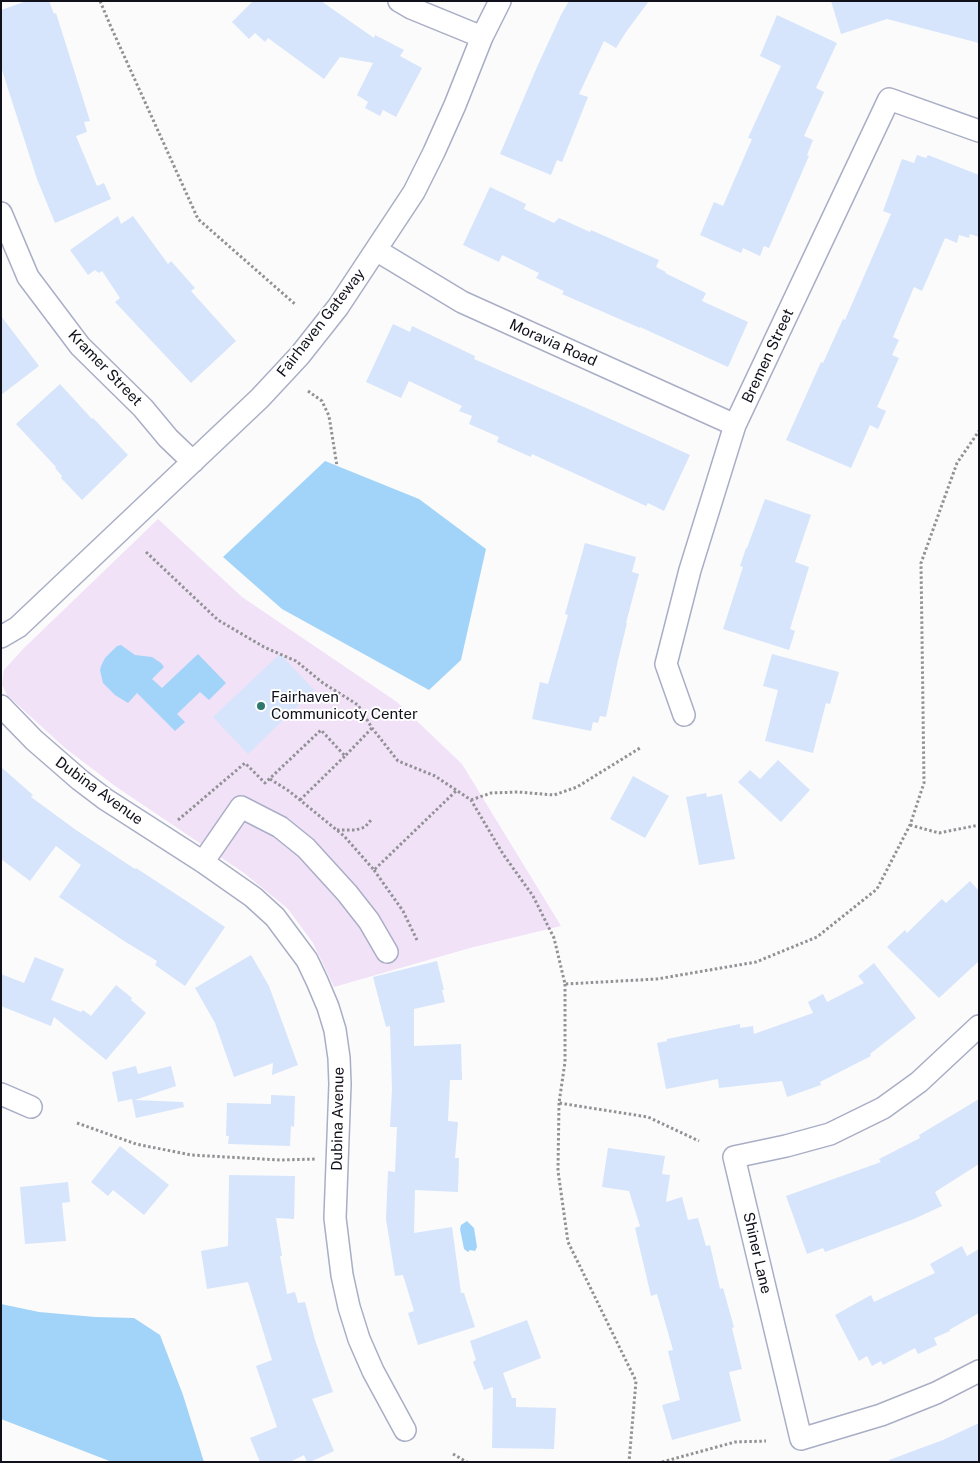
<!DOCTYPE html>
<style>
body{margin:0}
#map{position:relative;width:980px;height:1463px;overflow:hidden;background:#fbfbfb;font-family:"Public Sans",sans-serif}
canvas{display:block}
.frame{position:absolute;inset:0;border:2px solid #10111a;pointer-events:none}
</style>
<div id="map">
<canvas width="980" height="1463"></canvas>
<div class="frame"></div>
</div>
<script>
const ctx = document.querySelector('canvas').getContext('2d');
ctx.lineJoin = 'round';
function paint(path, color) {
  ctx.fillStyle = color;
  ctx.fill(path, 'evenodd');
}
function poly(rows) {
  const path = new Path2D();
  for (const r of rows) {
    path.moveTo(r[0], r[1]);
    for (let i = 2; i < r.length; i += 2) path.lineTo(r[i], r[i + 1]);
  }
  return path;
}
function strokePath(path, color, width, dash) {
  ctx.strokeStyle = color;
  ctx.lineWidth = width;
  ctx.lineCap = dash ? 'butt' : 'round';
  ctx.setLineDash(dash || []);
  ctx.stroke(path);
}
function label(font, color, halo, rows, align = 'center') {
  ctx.font = font + ' "Public Sans",sans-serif';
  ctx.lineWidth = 4;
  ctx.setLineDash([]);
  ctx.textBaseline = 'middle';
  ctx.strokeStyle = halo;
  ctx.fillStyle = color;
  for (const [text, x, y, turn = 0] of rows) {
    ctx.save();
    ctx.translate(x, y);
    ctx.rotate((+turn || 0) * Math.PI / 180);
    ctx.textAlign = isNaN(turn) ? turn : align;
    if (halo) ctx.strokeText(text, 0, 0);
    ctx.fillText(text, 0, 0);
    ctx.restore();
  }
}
paint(poly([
 [158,519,242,597,397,702,462,764,561,926,470,948,334,987,313,943,288,909,244,873,115,786,65,748,7,695,2,685,4,670,23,649]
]), '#f1e2f8');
paint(poly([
 [325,461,419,499,486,549,461,660,429,690,282,609,223,557],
 [121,645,135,655,152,657,161,663,164,667,152,679,162,688,198,654,226,683,209,700,200,692,177,714,185,722,175,731,137,693,128,703,115,695,103,683,100,670,101,666,105,658,117,646],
 [467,1221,474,1228,477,1247,475,1251,470,1250,468,1252,464,1249,460,1229,461,1225],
 [1,1304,39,1312,95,1317,134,1318,160,1335,183,1395,204,1462,112,1462,1,1419]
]), '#a2d4f9');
paint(poly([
 [27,1,49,1,54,14,56,13,90,121,84,122,87,132,76,136,97,186,104,183,111,199,55,223,37,179,1,67,1,10],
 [253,1,321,1,374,38,375,35,404,50,400,56,422,68,396,117,383,110,380,116,365,108,368,102,357,95,373,63,340,57,324,79,268,38,265,42,255,33,249,39,232,22],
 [569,1,649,1,626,32,616,48,604,41,579,94,588,97,562,162,557,160,551,175,500,154,537,67,561,15],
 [831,1,979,1,979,43,887,19,841,34],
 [777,15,837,43,816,88,824,92,804,136,813,140,807,155,809,156,769,248,764,246,760,256,743,248,741,253,700,235,714,202,723,206,752,139,748,138,781,66,760,56],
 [917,155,926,158,928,155,979,175,979,237,970,234,969,238,959,235,957,243,945,238,922,291,914,287,893,337,899,340,892,355,899,358,877,407,886,411,878,429,870,425,851,468,786,440,821,362,823,363,843,319,845,320,891,214,883,211,902,159,914,163],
 [490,187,526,204,524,209,554,223,559,218,590,232,591,230,659,260,656,267,666,272,665,273,706,293,702,301,748,322,728,367,640,327,640,328,562,294,564,291,536,278,539,273,502,255,499,262,463,245],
 [118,216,121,224,133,216,168,264,171,261,195,288,191,291,236,341,191,383,115,302,120,298,102,271,99,273,95,270,88,275,70,250],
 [1,316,39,366,1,395],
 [393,324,410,332,412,326,475,356,474,359,584,407,690,455,664,511,648,503,646,506,532,454,531,457,497,442,499,437,469,424,472,416,459,411,462,406,409,381,401,398,366,382],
 [60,384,92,419,93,418,128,455,82,500,61,478,62,476,55,468,56,467,16,424],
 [765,499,811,515,795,562,809,567,790,629,795,631,789,650,723,629,743,567,740,566,746,548,747,548],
 [585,543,636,557,632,572,639,574,626,623,627,623,618,660,606,717,600,716,598,723,593,722,591,731,532,719,540,682,548,684,568,615,565,614],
 [280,654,314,690,248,754,213,717],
 [772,654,839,672,830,704,826,703,813,753,765,741,778,690,763,686],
 [778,760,810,790,781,822,738,782,750,770,760,779],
 [1,767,33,795,31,797,76,830,135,869,136,868,185,900,225,927,185,986,155,965,157,961,124,941,59,897,81,865,56,846,30,881,1,859],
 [633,776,669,796,645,838,610,819],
 [706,793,707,797,722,794,735,859,699,865,686,797],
 [970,881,979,891,979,961,939,998,887,947,905,930,907,933,942,899,946,903],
 [251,955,269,986,298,1065,272,1075,273,1063,234,1077,215,1023,195,988],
 [35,957,64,969,51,1000,81,1012,83,1010,91,1016,116,985,132,998,131,1000,146,1013,106,1060,54,1017,51,1026,1,1006,1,974,24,983],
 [437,961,444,990,442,990,445,1002,414,1009,414,1046,461,1044,462,1080,450,1080,448,1121,458,1122,455,1158,459,1158,458,1192,415,1190,414,1233,452,1227,461,1293,464,1293,475,1327,418,1345,408,1313,414,1311,403,1275,395,1276,386,1219,388,1171,395,1172,397,1127,390,1127,392,1089,390,1026,386,1027,373,977],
 [874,963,916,1018,870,1054,871,1056,820,1082,821,1085,787,1097,782,1081,719,1088,718,1079,666,1089,657,1043,667,1041,667,1039,740,1024,740,1028,753,1026,754,1034,813,1013,808,1002,823,994,827,1002,864,983,858,976],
 [136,1066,138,1074,171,1066,176,1086,135,1100,183,1102,184,1107,136,1118,132,1099,118,1102,112,1072],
 [271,1095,295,1096,294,1127,291,1126,290,1146,228,1144,229,1136,226,1136,227,1103,271,1104],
 [979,1099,979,1164,935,1192,942,1206,914,1219,874,1234,825,1252,823,1248,807,1254,786,1196,881,1162,879,1159,920,1138,919,1135],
 [120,1146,169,1185,144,1215,113,1190,108,1196,91,1182],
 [608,1148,665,1156,662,1174,670,1175,666,1202,682,1197,688,1220,698,1218,706,1246,710,1245,720,1289,723,1288,734,1327,732,1328,742,1369,729,1372,741,1421,672,1440,662,1405,680,1400,668,1351,673,1350,657,1294,651,1296,635,1228,640,1226,629,1191,602,1187],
 [229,1175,295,1176,294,1219,276,1218,282,1256,280,1256,287,1294,295,1292,298,1303,305,1302,315,1340,333,1392,312,1399,334,1451,310,1462,307,1462,304,1455,290,1462,260,1462,250,1438,277,1427,256,1366,272,1360,248,1282,207,1289,201,1251,228,1246],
 [68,1182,70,1202,62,1203,66,1241,25,1244,20,1187],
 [962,1246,967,1256,979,1249,979,1313,949,1330,950,1331,934,1338,937,1345,918,1354,915,1348,883,1365,881,1361,872,1366,867,1356,859,1361,835,1315,871,1295,874,1302,935,1273,930,1264],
 [527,1320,541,1358,503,1373,512,1398,516,1398,516,1407,556,1408,554,1449,492,1448,493,1387,484,1390,473,1362,476,1360,470,1341],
 [979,1423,979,1462,889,1462,889,1460,943,1440]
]), '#d6e5fc');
const minor = poly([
 [399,1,411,8,482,37],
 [1,213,28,277,80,346,143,408,168,438,193,462],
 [376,250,462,302,735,425],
 [1,637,18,627,260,398,300,355,338,307,414,192,434,152,455,105,482,37,500,1],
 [1,706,34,740,80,780,105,799,203,862,253,897,275,917,307,960,317,981,328,1007,335,1030,339,1058,340,1084,335,1218,342,1275,349,1307,359,1339,373,1371,405,1430],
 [684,715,666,664,690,570,735,425,889,99,979,131],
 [203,862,241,807,280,827,306,848,347,893,369,921,387,952],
 [979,1026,919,1082,883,1108,830,1134,786,1146,734,1157,801,1439,881,1415,936,1393,979,1371],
 [1,1094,31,1107]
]);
strokePath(minor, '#a9aec6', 24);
strokePath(poly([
 [100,1,111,27,198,219,296,305],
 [308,391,322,401,329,416,337,466],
 [146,552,218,620,264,647,296,661,323,683,358,705,372,728,398,761,435,776,471,800,503,854,533,896,554,938,565,984,657,979,756,962,817,937,877,889,910,825,924,783,921,563,957,463,979,431],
 [270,779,289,791,344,836,374,870,457,790],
 [300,800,345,756],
 [471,800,491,793,518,792,554,795,577,787,640,748],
 [178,820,245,763,265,783,321,730,345,756,372,728],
 [910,825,939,833,979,825],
 [337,830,356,830,365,827,372,819],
 [374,870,403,911,417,940],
 [565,984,565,1062,559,1103,648,1117,699,1141],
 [559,1103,558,1171,568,1242,636,1381,629,1462],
 [77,1123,136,1144,191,1155,280,1160,317,1159],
 [453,1454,467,1462],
 [662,1462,735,1442,766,1441]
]), '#929296', 3, [2.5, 2.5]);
strokePath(minor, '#fff', 21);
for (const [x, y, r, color] of [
 [261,706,5,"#30776e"]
]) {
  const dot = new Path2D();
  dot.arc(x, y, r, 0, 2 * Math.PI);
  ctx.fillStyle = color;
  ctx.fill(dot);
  strokePath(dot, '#fff', 2);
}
label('15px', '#10111a', '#fff', [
 ["Fairhaven Gateway",321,323,-52],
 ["Moravia Road",553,343,24],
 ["Bremen Street",768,356,-65],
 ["Kramer Street",105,368,46],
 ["Dubina Avenue",99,791,36],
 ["Dubina Avenue",338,1119,-89],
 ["Shiner Lane",757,1253,77]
]);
label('15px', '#10111a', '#fff', [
 ["Fairhaven",271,697],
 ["Communicoty Center",271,714]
], 'left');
</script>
